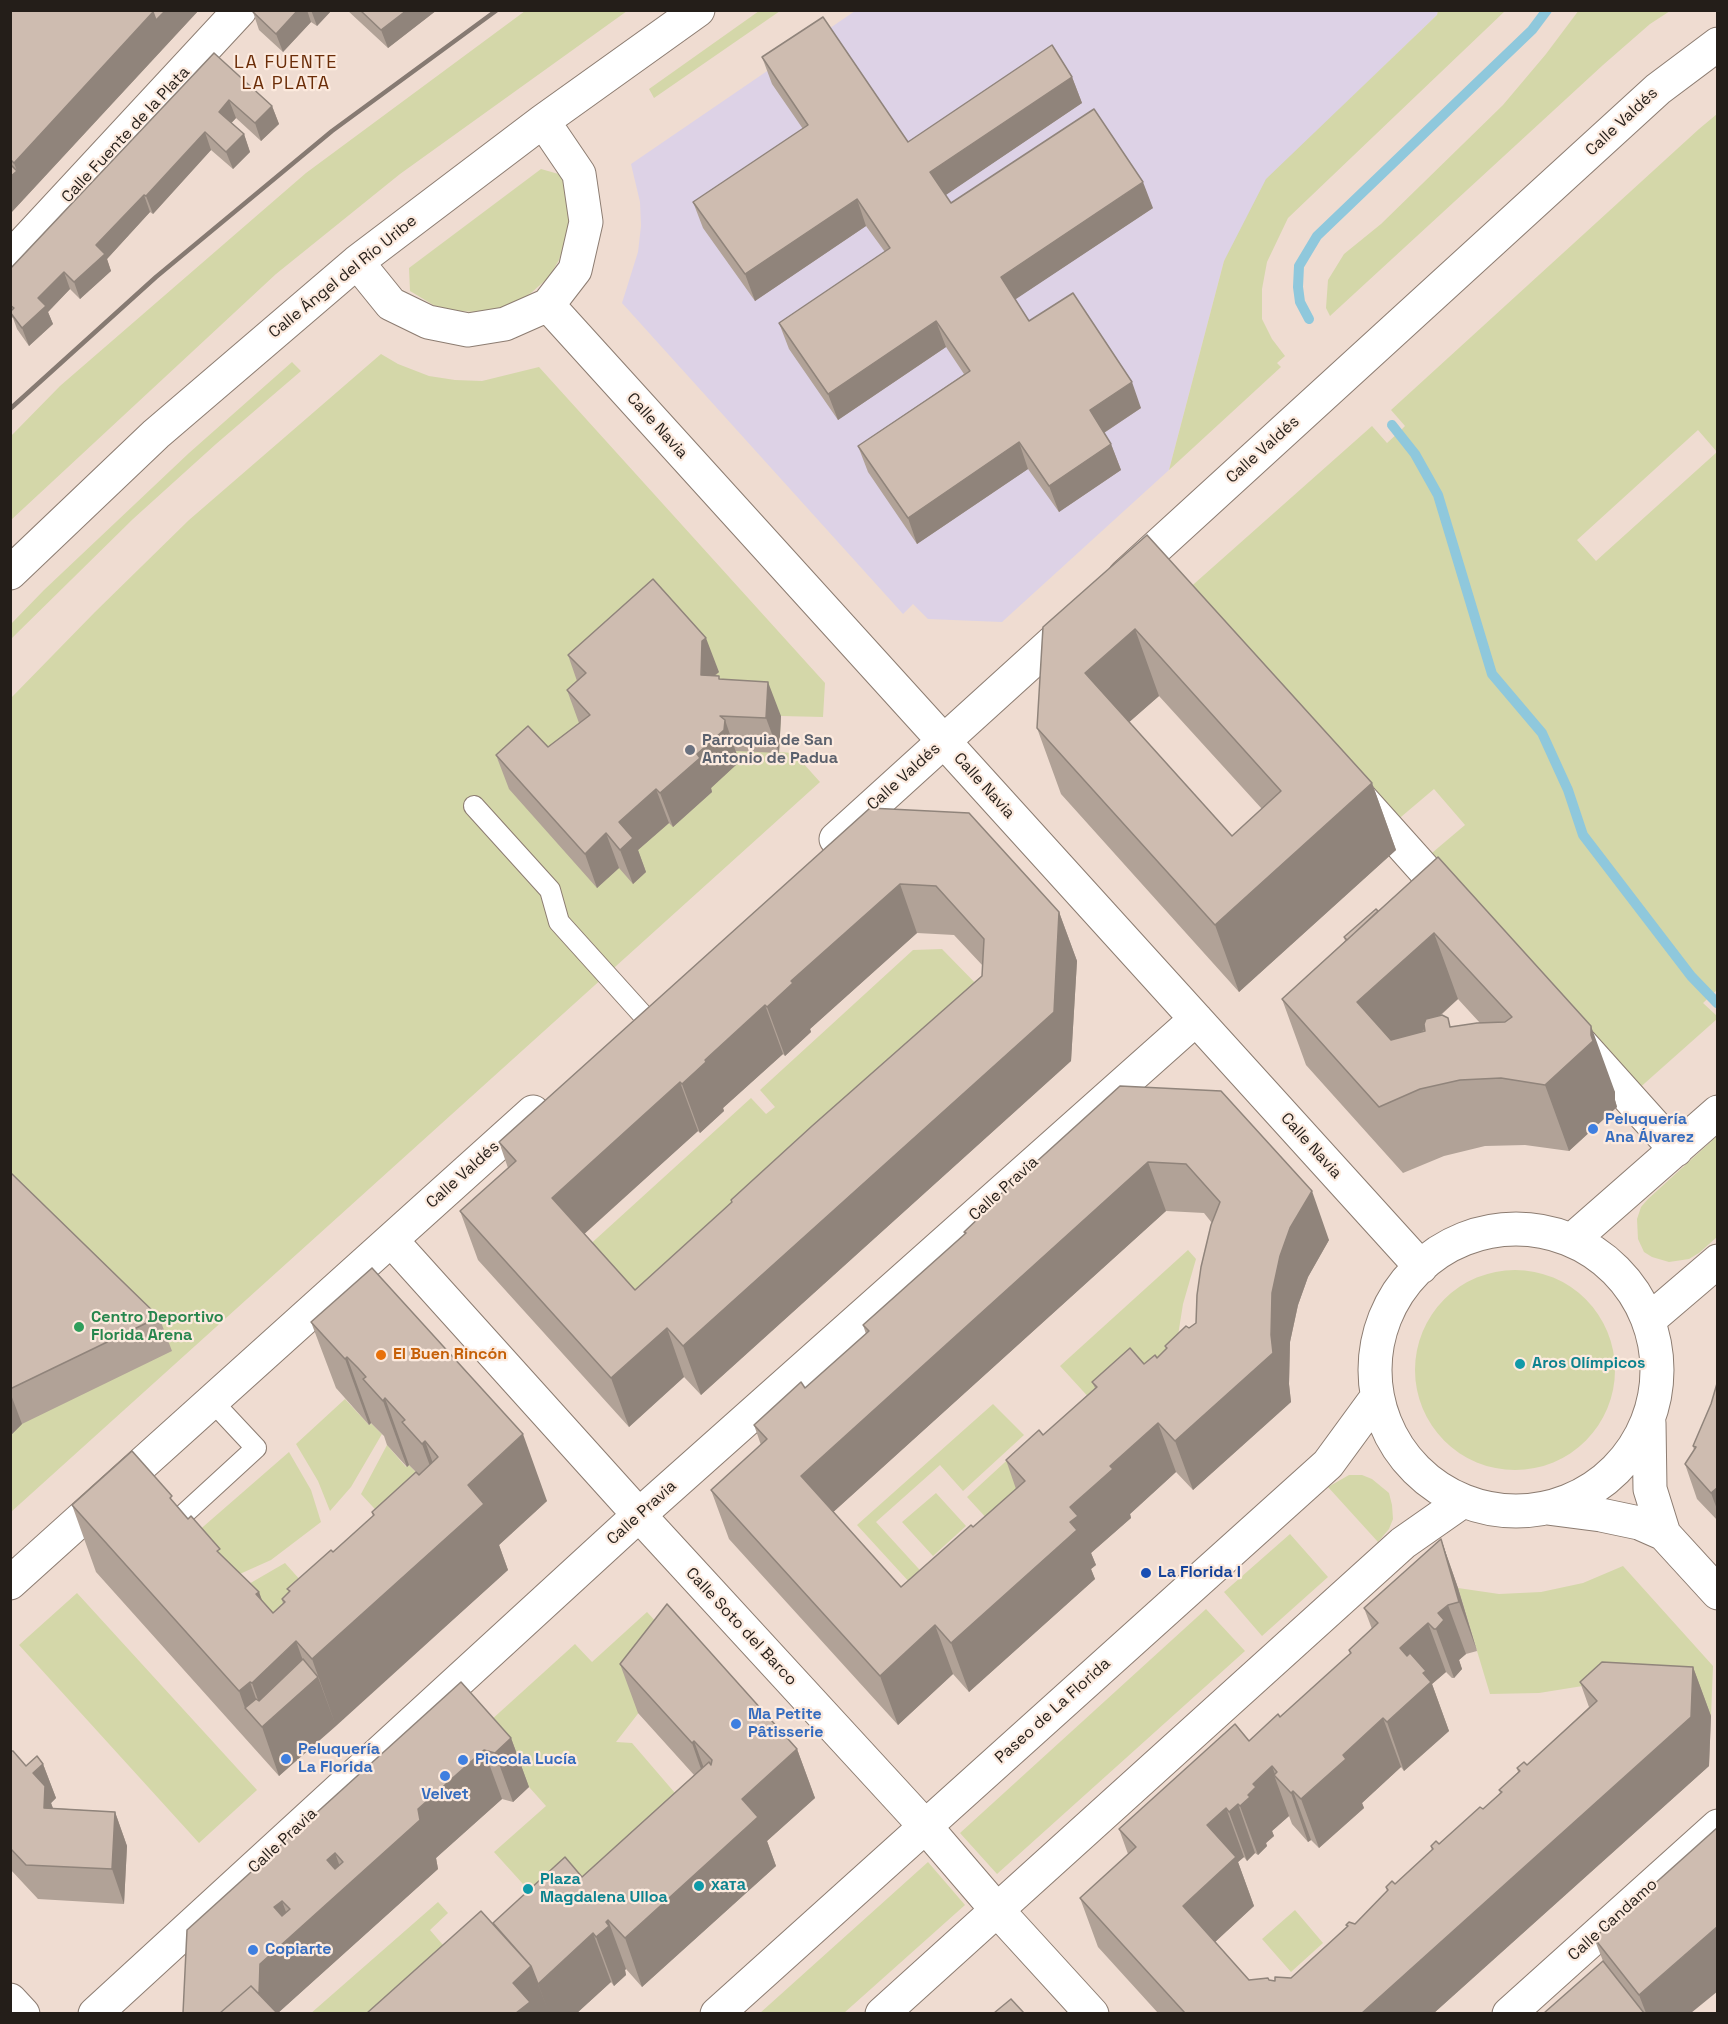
<!DOCTYPE html>
<meta charset="utf-8">
<style>
body{margin:0}
#map{position:relative;width:1728px;height:2024px;overflow:hidden;background:#efdcd1;font-family:"Space Grotesk",sans-serif}
canvas{display:block}
.frame{position:absolute;inset:0;border:12px solid #241e19;pointer-events:none}
</style>
<div id="map">
<canvas width="1728" height="2024"></canvas>
<div class="frame"></div>
</div>
<script>
const ctx = document.querySelector('canvas').getContext('2d');
ctx.lineJoin = 'round';
function paint(path, color) {
  ctx.fillStyle = color;
  ctx.fill(path, 'evenodd');
}
function poly(rows) {
  const path = new Path2D();
  for (const r of rows) {
    if (r.length === 3) {
      path.moveTo(r[0] + r[2], r[1]);
      path.arc(r[0], r[1], r[2], 0, 2 * Math.PI);
      continue;
    }
    path.moveTo(r[0], r[1]);
    for (let i = 2; i < r.length; i += 2) path.lineTo(r[i], r[i + 1]);
  }
  return path;
}
function strokePath(path, color, width, dash) {
  ctx.strokeStyle = color;
  ctx.lineWidth = width;
  ctx.lineCap = dash ? 'butt' : 'round';
  ctx.setLineDash(dash || []);
  ctx.stroke(path);
}
function label(font, color, halo, rows, align = 'center') {
  ctx.font = font + ' "Space Grotesk",sans-serif';
  ctx.lineWidth = 4.5;
  ctx.setLineDash([]);
  ctx.textBaseline = 'middle';
  ctx.strokeStyle = halo;
  ctx.fillStyle = color;
  for (const [text, x, y, turn = 0] of rows) {
    ctx.save();
    ctx.translate(x, y);
    ctx.rotate((+turn || 0) * Math.PI / 180);
    ctx.textAlign = isNaN(turn) ? turn : align;
    if (halo) ctx.strokeText(text, 0, 0);
    ctx.fillText(text, 0, 0);
    ctx.restore();
  }
}
paint(poly([
 [855,11,1438,11,1437,15,1345,104,1224,261,1169,470,1002,622,928,619,913,604,903,614,622,303,638,252,641,226,640,202,631,164]
]), '#ddd2e6');
paint(poly([
 [1579,10,1670,11,1650,24,1603,65,1330,316,1326,308,1328,280,1344,254,1381,224,1503,105,1546,54],
 [525,11,627,11,400,174,276,274,11,520,11,436,60,386,306,173],
 [759,11,780,11,654,98,649,89],
 [1438,11,1505,11,1288,218,1267,262,1262,289,1262,319,1272,339,1285,356,1277,363,1281,367,1169,470,1224,261,1266,179,1437,15],
 [1717,114,1718,989,1703,1003,1717,1016,1717,1019,1636,1091,1426,858,1465,825,1434,789,1395,822,1186,591,1372,426,1387,443,1398,433,1405,426,1391,410,1699,129],
 [1698,430,1717,452,1596,561,1577,540],
 [541,169,562,175,568,195,570,214,566,240,559,260,549,277,531,293,506,309,478,312,456,311,435,306,410,291,409,268],
 [381,354,398,364,429,376,455,380,482,381,539,367,825,683,823,717,781,716,779,752,794,753,820,782,11,1512,11,698,95,612,189,520],
 [292,362,301,371,216,444,133,519,11,639,11,624,44,590,189,453],
 [942,949,984,992,652,1323,585,1249,751,1098,766,1114,775,1107,760,1090,913,950],
 [1717,1136,1717,1237,1699,1253,1689,1259,1669,1262,1652,1257,1644,1252,1638,1239,1637,1219,1641,1207,1648,1199],
 [1188,1250,1196,1259,1183,1304,1176,1348,1103,1413,1060,1366],
 [1515,1370,100],
 [345,1399,369,1425,371,1423,382,1434,351,1487,330,1511,318,1481,296,1444],
 [993,1404,1024,1435,963,1491,940,1465,876,1522,928,1579,990,1522,967,1497,1028,1441,1057,1475,922,1596,857,1525],
 [387,1445,406,1467,409,1465,429,1486,396,1532,361,1494],
 [289,1452,311,1490,321,1522,271,1560,233,1577,181,1546],
 [1349,1475,1362,1475,1372,1479,1389,1493,1392,1505,1393,1519,1389,1529,1378,1542,1328,1487],
 [936,1493,966,1526,933,1556,902,1522],
 [1290,1534,1328,1577,1262,1636,1224,1592],
 [285,1563,319,1601,280,1655,235,1592],
 [1623,1566,1713,1666,1711,1716,1611,1710,1595,1684,1539,1693,1490,1694,1458,1588,1499,1594,1541,1592,1583,1583],
 [77,1593,257,1790,199,1843,19,1645],
 [1206,1609,1245,1651,997,1874,960,1833],
 [647,1612,685,1653,616,1742,632,1743,681,1800,561,1926,494,1852,546,1806,479,1731,575,1644,592,1662],
 [928,1862,965,1905,844,2013,760,2013],
 [438,1902,448,1913,430,1930,469,1975,465,2013,310,2014],
 [1295,1910,1323,1943,1291,1972,1262,1939]
]), '#d4d7a9');
strokePath(poly([
 [1309,319,1300,302,1298,287,1299,266,1317,236,1532,30,1547,10],
 [1392,425,1415,454,1438,495,1492,674,1542,733,1568,790,1583,835,1691,976,1717,1003]
]), '#8fc8dc', 10);
const lane = poly([
 [474,806,550,890,559,922,642,1014],
 [172,1525,256,1448,212,1401]
]);
const street = poly([
 [357,262,391,304,428,322,468,330,505,324,548,305,575,270,586,222,579,174,543,121],
 [548,305,1421,1267],
 [10,573,156,434,357,262,543,121,698,10],
 [1125,576,1658,89,1718,44],
 [1360,798,1454,903],
 [836,839,1074,623],
 [1581,1044,1676,1150],
 [1516,1370,141],
 [391,1240,639,1515,925,1826,997,1910,1092,2014],
 [1572,1240,1718,1112],
 [1649,1320,1718,1261],
 [1649,1423,1650,1489,1664,1534,1718,1593],
 [1547,1508,1601,1515,1639,1523,1664,1534],
 [10,1583,533,1112],
 [10,2000,23,2014],
 [95,2014,639,1515,1196,1019],
 [717,2014,1328,1464,1377,1397],
 [882,2014,1403,1543,1463,1501],
 [1509,2014,1718,1826]
]);
const secondary = poly([
 [10,258,240,10]
]);
strokePath(lane, '#8c7c71', 22);
strokePath(street, '#8c7c71', 35);
strokePath(secondary, '#8c7c71', 35);
strokePath(lane, '#fff', 20);
strokePath(street, '#fff', 33);
strokePath(secondary, '#fff', 33);
strokePath(poly([
 [10,409,156,277,332,131,497,10]
]), '#867a72', 4.5);
paint(poly([
 [10,10,199,10,10,214],
 [255,10,332,10,317,26,311,22,283,52,259,30,253,12],
 [347,10,437,10,388,48],
 [214,53,272,106,279,124,261,141,236,118,231,123,244,134,250,152,233,169,211,150,153,214,150,212,107,259,111,271,80,299,70,289,48,312,53,324,29,346,17,329,13,318,10,316,10,269],
 [762,57,908,142,1072,77,1082,103,945,195,951,203,1153,208,1015,299,1029,321,1141,408,1104,433,1111,444,1121,470,1059,512,1028,469,917,544,868,472,858,446,964,374,946,347,838,420,789,349,779,323,885,252,866,226,755,301,703,228,693,202,803,129,772,84],
 [1147,535,1372,783,1396,850,1239,992,1061,794,1037,728],
 [1159,696,1262,809,1232,836,1129,722],
 [568,655,719,672,715,676,781,716,779,753,736,751,737,755,737,764,711,788,712,792,673,827,669,823,638,850,646,872,633,884,619,868,597,888,509,789,496,755,548,747,579,723,567,690,577,681],
 [870,808,1059,912,1077,961,1071,1061,701,1395,684,1377,629,1427,478,1260,460,1211,508,1168,499,1142],
 [917,933,954,935,983,966,982,976,731,1200,732,1203,635,1290,584,1233,698,1131,700,1133,724,1111,723,1108,783,1054,785,1056,811,1032,810,1029],
 [1438,857,1615,1092,1615,1100,1617,1107,1569,1151,1525,1145,1485,1146,1444,1156,1403,1173,1306,1065,1282,999,1345,941,1344,937,1378,911],
 [1458,999,1480,1023,1451,1027,1440,1016],
 [1120,1086,1329,1240,1308,1277,1298,1305,1290,1342,1289,1384,1291,1402,1193,1490,1176,1472,1130,1514,1131,1518,1091,1553,1096,1565,1091,1569,1095,1579,969,1692,953,1674,898,1725,729,1539,711,1490,761,1445,754,1425,805,1388,866,1334,863,1325,965,1234,964,1232,982,1215,981,1212],
 [1166,1211,1204,1213,1212,1223,1196,1323,1165,1346,1166,1349,1157,1358,1144,1364,1092,1382,1095,1388,1043,1435,1006,1460,1016,1489,973,1527,901,1587,833,1512],
 [10,1172,159,1317,172,1351,22,1424,10,1436],
 [311,1322,547,1501,499,1545,508,1570,279,1776,96,1572,72,1505,175,1505,223,1557,259,1592,262,1601,273,1613,283,1604,282,1599,289,1592,287,1589,333,1552,373,1516,372,1512,419,1475,409,1465,407,1467,387,1445,384,1436,371,1423,369,1425,336,1388],
 [1718,1380,1718,1521,1697,1499,1685,1464,1694,1450,1693,1446,1711,1404],
 [1441,1539,1458,1588,1477,1651,1466,1654,1459,1660,1462,1669,1454,1678,1452,1678,1446,1672,1432,1684,1449,1731,1404,1771,1401,1767,1362,1803,1364,1808,1319,1848,1311,1840,1308,1842,1292,1824,1289,1816,1272,1831,1274,1836,1266,1843,1267,1846,1258,1855,1255,1853,1247,1861,1244,1857,1238,1862,1254,1906,1215,1942,1249,1980,1268,1978,1269,1980,1275,1981,1291,1978,1347,1927,1346,1925,1355,1924,1387,1891,1386,1887,1395,1884,1432,1850,1431,1846,1439,1844,1483,1809,1500,1793,1499,1790,1518,1772,1517,1768,1527,1765,1589,1707,1580,1682,1693,1667,1711,1716,1709,1766,1434,2013,1158,2013,1098,1947,1080,1898,1128,1854,1119,1829,1249,1741,1280,1717,1350,1654,1349,1650,1372,1629,1364,1608],
 [620,1664,797,1749,815,1798,767,1841,776,1866,642,1987,626,1969,625,1970,626,1975,614,1986,611,1982,577,2013,367,2013,493,1923,582,1877,694,1775,638,1713],
 [461,1682,511,1738,529,1787,513,1802,502,1799,436,1858,438,1869,278,2013,183,2013],
 [10,1751,26,1766,43,1764,56,1798,51,1803,53,1808,115,1812,127,1846,124,1904,38,1899,10,1869],
 [1594,1938,1691,2013,1544,2013,1603,1961]
]), '#b1a297');
paint(poly([
 [166,10,199,10,10,214,10,177,17,171,14,163,153,12],
 [298,10,307,10,311,22,283,52,276,34],
 [311,10,332,10,317,26],
 [407,10,437,10,388,48,381,30],
 [1072,77,1082,103,940,199,930,172],
 [229,100,236,118,225,130,219,112],
 [272,106,279,124,261,141,255,123],
 [205,132,211,150,153,214,146,196],
 [244,134,250,152,233,169,226,152],
 [1143,182,1153,208,1010,303,1001,277],
 [144,195,150,212,107,259,111,271,80,299,74,282,96,245],
 [857,199,866,226,755,301,745,274],
 [64,272,70,289,48,312,53,324,29,346,22,328,38,298],
 [936,321,946,347,838,420,828,394],
 [1132,382,1141,408,1099,436,1090,410],
 [1019,442,1028,469,917,544,908,518],
 [1111,444,1121,470,1059,512,1049,486],
 [1135,629,1159,696,1110,739,1085,673],
 [706,638,719,672,715,675,714,710,701,675,702,641],
 [768,682,781,716,779,753,766,718],
 [725,720,737,755,737,764,711,788,712,792,673,827,660,793,697,754],
 [1372,783,1396,850,1239,992,1215,925],
 [656,789,669,823,638,850,646,872,633,884,620,850,619,822],
 [606,833,619,868,597,888,585,854],
 [900,884,917,933,810,1029,811,1032,785,1056,767,1007,791,981],
 [1059,912,1077,961,1071,1061,701,1395,683,1346],
 [1434,933,1458,999,1381,1068,1357,1002],
 [765,1005,783,1054,723,1108,724,1111,700,1133,682,1084,705,1060],
 [1591,1026,1615,1092,1615,1100,1617,1107,1569,1151,1545,1085,1591,1035],
 [680,1082,698,1131,570,1247,552,1198],
 [1148,1162,1166,1211,819,1525,801,1476],
 [1312,1191,1329,1240,1308,1277,1298,1305,1290,1342,1289,1384,1291,1402,1193,1490,1175,1441,1271,1335,1272,1293,1280,1256,1290,1228],
 [667,1328,684,1377,629,1427,611,1378],
 [347,1357,371,1423,369,1425,345,1359],
 [10,1392,22,1424,10,1436],
 [385,1398,409,1465,407,1467,383,1401],
 [1158,1423,1176,1472,1130,1514,1131,1518,1091,1553,1096,1565,1091,1569,1095,1579,969,1692,951,1643,1070,1522,1070,1507,1110,1466],
 [523,1434,547,1501,499,1545,508,1570,336,1726,312,1659,468,1485],
 [425,1441,449,1508,446,1510,422,1444],
 [1718,1487,1718,1512,1711,1493],
 [1441,1539,1458,1588,1477,1651,1459,1602],
 [259,1592,282,1655,296,1641,311,1683,318,1677,336,1726,279,1776,262,1727,245,1708,239,1691,250,1682,265,1724,266,1723,252,1683,256,1594],
 [1448,1605,1466,1654,1459,1660,1462,1669,1454,1678,1436,1629,1438,1613],
 [1428,1623,1446,1672,1432,1684,1449,1731,1404,1771,1387,1722,1400,1648],
 [935,1625,953,1674,898,1725,880,1676],
 [1693,1667,1711,1716,1709,1766,1434,2013,1362,2013],
 [1383,1718,1401,1767,1362,1803,1364,1808,1319,1848,1301,1799,1343,1755],
 [511,1738,529,1787,513,1802,495,1753],
 [694,1741,712,1790,709,1792,692,1743],
 [797,1749,815,1798,767,1841,776,1866,642,1987,625,1938,742,1799],
 [484,1750,502,1799,436,1858,438,1869,278,2013,246,2013,260,1964,274,1907,282,1901,294,1934,327,1860,335,1853,347,1886,418,1809],
 [43,1764,56,1798,51,1803,57,1820,44,1808,33,1773],
 [1272,1766,1276,1777,1274,1775,1289,1816,1272,1831,1274,1836,1266,1843,1267,1846,1258,1855,1240,1806,1248,1795,1253,1784],
 [1293,1791,1311,1840,1308,1842,1291,1793],
 [1238,1804,1255,1853,1247,1861,1229,1812],
 [1226,1808,1244,1857,1238,1862,1254,1906,1201,1955,1183,1906,1207,1825],
 [115,1812,127,1846,124,1904,112,1869],
 [608,1920,626,1969,625,1970,626,1975,614,1986,596,1937],
 [1718,1926,1718,1991,1691,2013,1646,2013,1639,1995],
 [593,1933,611,1982,577,2013,549,2013,538,1984],
 [531,1966,549,2013,516,2013,513,1983]
]), '#90847b');
const building = poly([
 [10,10,152,10,153,12,14,163,10,159,10,10],
 [152,10,166,10,156,20,153,12,152,10],
 [255,10,298,10,276,34,253,12,255,10],
 [360,10,407,10,381,30,360,10],
 [823,17,908,142,1052,45,1072,77,930,172,951,203,1094,109,1143,182,1001,277,1029,321,1073,293,1132,382,1090,410,1111,444,1049,486,1019,442,908,518,858,446,970,371,936,321,828,394,779,323,890,248,857,199,745,274,693,202,808,125,762,57,823,17],
 [214,53,272,106,255,123,229,100,219,112,244,134,226,152,205,132,146,196,144,195,96,245,105,254,74,282,64,272,38,298,46,306,22,328,10,312,14,308,10,305,10,269,214,53],
 [10,164,17,171,10,177,10,164],
 [1147,535,1372,783,1215,925,1037,728,1043,627,1147,535],
 [1135,629,1281,791,1232,836,1085,673,1135,629],
 [653,579,706,638,702,641,701,675,719,676,719,679,768,682,766,718,720,716,725,720,724,730,697,754,700,758,660,793,656,789,619,822,633,838,620,850,606,833,585,854,496,755,528,726,548,747,590,715,567,690,586,673,568,655,653,579],
 [870,808,969,813,1059,912,1054,1012,683,1346,667,1328,611,1378,460,1211,516,1161,499,1142,870,808],
 [900,884,936,886,984,939,982,976,812,1126,731,1200,732,1202,635,1290,552,1198,680,1082,682,1084,706,1062,705,1060,765,1005,767,1007,793,983,791,981,900,884],
 [1438,857,1591,1026,1591,1035,1593,1041,1545,1085,1501,1078,1460,1080,1420,1089,1379,1107,1282,999,1438,857],
 [1434,933,1512,1017,1505,1022,1477,1023,1450,1027,1448,1018,1442,1015,1426,1019,1424,1024,1425,1031,1391,1040,1357,1002,1434,933],
 [1376,909,1378,911,1347,940,1344,937,1376,909],
 [1120,1086,1221,1091,1312,1191,1290,1228,1280,1256,1272,1293,1271,1335,1273,1353,1175,1441,1158,1423,1110,1466,1113,1469,1070,1507,1078,1516,1070,1522,1077,1530,951,1643,935,1625,880,1676,711,1490,767,1439,754,1425,801,1382,805,1388,869,1331,863,1325,966,1233,964,1232,983,1214,981,1212,1120,1086],
 [1148,1162,1186,1164,1220,1202,1211,1225,1201,1267,1197,1295,1196,1323,1189,1328,1186,1326,1165,1346,1167,1348,1157,1358,1155,1355,1144,1364,1130,1348,1092,1382,1097,1387,1043,1435,1039,1430,1006,1460,1025,1481,973,1527,971,1525,901,1587,801,1476,1148,1162],
 [10,1172,159,1317,10,1389,10,1172],
 [372,1268,523,1434,468,1485,484,1504,463,1523,312,1659,296,1641,252,1683,250,1682,239,1691,72,1505,132,1451,172,1496,170,1498,188,1519,191,1516,220,1549,217,1551,259,1592,256,1594,273,1613,285,1602,282,1599,290,1591,287,1589,331,1550,333,1552,374,1515,372,1512,416,1472,419,1475,438,1457,425,1441,422,1444,402,1422,405,1420,385,1398,383,1401,363,1379,366,1377,358,1368,347,1357,345,1359,311,1322,372,1268],
 [1718,1380,1718,1487,1711,1493,1685,1464,1696,1447,1693,1446,1711,1404,1718,1380],
 [1441,1539,1459,1602,1448,1605,1438,1613,1444,1620,1436,1629,1434,1629,1428,1623,1400,1648,1407,1656,1410,1653,1426,1671,1423,1673,1431,1682,1387,1722,1383,1718,1343,1755,1346,1759,1301,1799,1293,1791,1291,1793,1274,1775,1277,1772,1272,1766,1253,1784,1256,1787,1248,1795,1250,1797,1240,1806,1238,1804,1229,1812,1226,1808,1207,1825,1236,1857,1183,1906,1249,1980,1268,1978,1269,1980,1275,1981,1275,1977,1291,1978,1348,1926,1346,1925,1349,1922,1355,1924,1388,1890,1386,1887,1392,1881,1395,1884,1433,1849,1431,1846,1436,1841,1439,1844,1480,1807,1483,1809,1502,1792,1499,1790,1520,1771,1517,1768,1524,1762,1527,1765,1597,1701,1580,1682,1602,1662,1693,1667,1691,1717,1362,2013,1185,2013,1080,1898,1136,1847,1119,1829,1235,1724,1249,1741,1278,1714,1280,1717,1343,1660,1351,1653,1349,1650,1378,1623,1364,1608,1441,1539],
 [667,1604,797,1749,742,1799,758,1817,625,1938,608,1920,606,1922,609,1926,596,1937,593,1933,538,1984,531,1966,493,1923,565,1857,582,1877,709,1762,711,1765,712,1760,694,1741,692,1743,620,1664,667,1604],
 [303,1659,318,1677,262,1727,245,1708,256,1699,259,1701,303,1659],
 [461,1682,511,1738,495,1753,484,1750,418,1809,420,1820,260,1964,259,1994,251,1986,220,2013,183,2013,187,1930,461,1682],
 [335,1853,343,1862,335,1869,327,1860,335,1853],
 [282,1901,290,1909,282,1916,274,1907,282,1901],
 [10,1751,13,1751,26,1766,37,1756,43,1764,33,1773,45,1786,44,1808,115,1812,112,1869,26,1865,10,1848,10,1751],
 [1718,1827,1718,1926,1639,1995,1594,1938,1718,1827],
 [481,1911,531,1966,513,1983,530,2002,516,2013,367,2013,481,1911],
 [1603,1961,1644,2013,1544,2013,1603,1961],
 [251,1986,277,2013,220,2013,251,1986],
 [1011,1999,1024,2013,994,2013,1011,1999]
]);
paint(building, '#cebcb0');
strokePath(building, '#90847b', 1.5);
for (const [x, y, r, color] of [
 [690,750,6,"#6b7280"],
 [1593,1129,6,"#3f7fe0"],
 [79,1327,6,"#2e9e5b"],
 [381,1355,6,"#e8710a"],
 [1520,1364,6,"#0f9aa8"],
 [1146,1573,6,"#1a4fb4"],
 [736,1724,6,"#3f7fe0"],
 [286,1759,6,"#3f7fe0"],
 [463,1760,6,"#3f7fe0"],
 [445,1776,6,"#3f7fe0"],
 [699,1886,6,"#0f9aa8"],
 [528,1889,6,"#0f9aa8"],
 [253,1950,6,"#3f7fe0"]
]) {
  const dot = new Path2D();
  dot.arc(x, y, r, 0, 2 * Math.PI);
  ctx.fillStyle = color;
  ctx.fill(dot);
  strokePath(dot, '#fceade', 2);
}
label('16px', '#241e19', '#fceade', [
 ["Calle Valdés",1622,122,-43],
 ["Calle Fuente de la Plata",126,135,-47],
 ["Calle Ángel del Río Uribe",343,277,-39],
 ["Calle Navia",657,426,48],
 ["Calle Valdés",1263,450,-42],
 ["Calle Valdés",904,777,-42],
 ["Calle Navia",984,786,48],
 ["Calle Navia",1311,1146,48],
 ["Calle Valdés",463,1175,-42],
 ["Calle Pravia",1004,1189,-42],
 ["Calle Pravia",642,1513,-42],
 ["Calle Soto del Barco",741,1627,47],
 ["Paseo de La Florida",1053,1711,-42],
 ["Calle Pravia",283,1841,-43],
 ["Calle Candamo",1613,1920,-42]
]);
label('bold 16px', '#5b616d', '#fceade', [
 ["Parroquia de San",702,741],
 ["Antonio de Padua",702,759]
], 'left');
label('bold 16px', '#366cbe', '#fceade', [
 ["Peluquería",1605,1120],
 ["Ana Álvarez",1605,1138],
 ["Ma Petite",748,1715],
 ["Pâtisserie",748,1733],
 ["Peluquería",298,1750],
 ["La Florida",298,1768],
 ["Piccola Lucía",475,1760],
 ["Velvet",445,1795,"center"],
 ["Copiarte",265,1950]
], 'left');
label('bold 16px', '#27864d', '#fceade', [
 ["Centro Deportivo",91,1318],
 ["Florida Arena",91,1336]
], 'left');
label('bold 16px', '#c56008', '#fceade', [
 ["El Buen Rincón",393,1355]
], 'left');
label('bold 16px', '#0d838f', '#fceade', [
 ["Aros Olímpicos",1532,1364],
 ["Plaza",540,1880],
 ["Magdalena Ulloa",540,1898],
 ["хата",711,1886]
], 'left');
label('bold 16px', '#164399', '#fceade', [
 ["La Florida I",1158,1573]
], 'left');
ctx.letterSpacing = '1.5px';
label('18px', '#6b2d08', '#fceade', [
 ["LA FUENTE",286,63],
 ["LA PLATA",286,84]
]);
ctx.letterSpacing = '0px';
</script>
